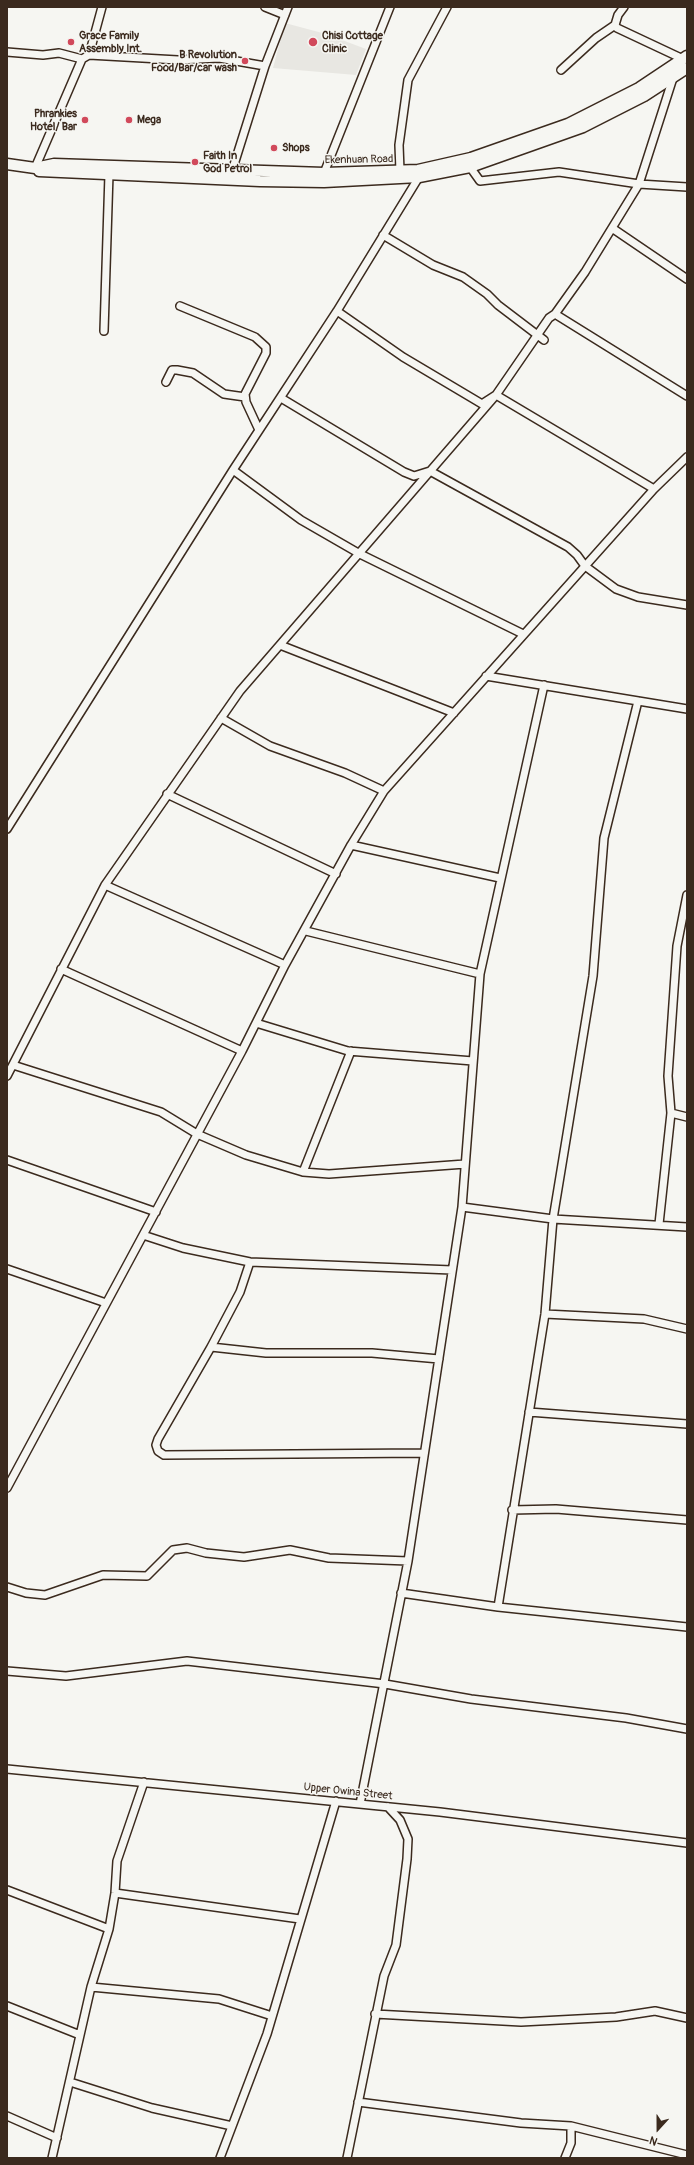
<!DOCTYPE html>
<style>
body{margin:0}
#map{position:relative;width:694px;height:2165px;overflow:hidden;background:#f6f6f2;font-family:Pangolin,sans-serif}
canvas{display:block}
.frame{position:absolute;inset:0;border:8px solid #3b2a1e;pointer-events:none}
.north{position:absolute;left:638px;top:2109px;width:40px;height:40px;-webkit-text-stroke:3px #f6f6f2;paint-order:stroke;rotate:201deg;font-size:11px;font-weight:700;line-height:16px;text-align:center;color:#3b2a1e}
.north::after{content:'';display:block;margin:auto;width:14px;height:18px;background:#3b2a1e;clip-path:polygon(50% 0,100% 100%,50% 72%,0 100%)}
</style>
<div id="map">
<canvas width="694" height="2165"></canvas>
<div class="frame"></div>
<div class="north">N</div>
</div>
<script>
const ctx = document.querySelector('canvas').getContext('2d');
ctx.lineJoin = 'round';
function paint(path, color) {
  ctx.fillStyle = color;
  ctx.fill(path, 'evenodd');
}
function poly(rows) {
  const path = new Path2D();
  for (const r of rows) {
    path.moveTo(r[0], r[1]);
    for (let i = 2; i < r.length; i += 2) path.lineTo(r[i], r[i + 1]);
  }
  return path;
}
function strokePath(path, color, width, dash) {
  ctx.strokeStyle = color;
  ctx.lineWidth = width;
  ctx.lineCap = dash ? 'butt' : 'round';
  ctx.setLineDash(dash || []);
  ctx.stroke(path);
}
function label(font, color, halo, rows, align = 'center') {
  ctx.font = font + ' Pangolin,sans-serif';
  ctx.lineWidth = 3;
  ctx.setLineDash([]);
  ctx.textBaseline = 'middle';
  ctx.strokeStyle = halo;
  ctx.fillStyle = color;
  for (const [text, x, y, turn = 0] of rows) {
    ctx.save();
    ctx.translate(x, y);
    ctx.rotate((+turn || 0) * Math.PI / 180);
    ctx.textAlign = isNaN(turn) ? turn : align;
    if (halo) ctx.strokeText(text, 0, 0);
    ctx.fillText(text, 0, 0);
    ctx.restore();
  }
}
paint(poly([
 [285,23,326,34,366,49,356,75,273,68]
]), '#e8e7e2');
const street = poly([
 [265,7,285,15],
 [624,7,618,15,615,25,617,28,683,59],
 [7,52,43,55,59,53,82,59],
 [89,55,178,60,219,58,265,66],
 [561,70,596,38,615,25],
 [470,167,480,181,559,172,639,184,687,187],
 [35,168,82,59,89,55,102,7],
 [232,171,265,66,288,7],
 [400,171,399,145,408,80,447,7],
 [324,173,390,7],
 [612,228,687,279],
 [383,235,433,265,463,277,487,294,498,305,544,340],
 [180,306,255,337,266,347,266,353,245,394,246,402,259,430],
 [337,311,403,357,477,401,482,404,496,395,654,489],
 [555,314,687,396],
 [104,331,109,174],
 [166,382,172,370,177,370,193,373,224,394,245,397],
 [281,398,404,472,414,476,430,471,568,547,577,555,585,566,616,589,638,597,687,605],
 [233,470,301,520,360,554,523,634],
 [280,645,454,713],
 [486,676,687,709],
 [221,718,270,746,345,773,384,791],
 [167,794,336,874],
 [7,829,233,470,337,311,419,177],
 [351,845,500,878],
 [105,885,285,965],
 [306,931,480,974],
 [61,969,242,1051],
 [256,1023,348,1051,473,1061],
 [13,1065,161,1112,197,1134,246,1155,303,1172,329,1174,465,1164],
 [7,1076,105,885,240,691,496,395,549,318,555,314,585,272,639,184,673,78],
 [671,1113,687,1117],
 [7,1160,156,1212],
 [303,1172,351,1051],
 [462,1207,553,1219,687,1227],
 [659,1224,671,1113,668,1076,677,946,687,895],
 [143,1235,183,1248,250,1262,452,1270],
 [250,1262,240,1292,211,1347,158,1439,156,1445,158,1451,164,1455,424,1453],
 [7,1269,106,1303],
 [545,1314,644,1319,687,1329],
 [211,1347,266,1353,372,1353,439,1359],
 [529,1412,687,1424],
 [7,1488,242,1051,285,965,351,845,384,791,654,489,687,457],
 [512,1510,556,1509,687,1520],
 [7,1587,26,1593,45,1595,103,1575,147,1576,173,1550,187,1548,206,1553,244,1557,290,1550,329,1558,408,1561],
 [401,1593,498,1607,687,1627],
 [498,1607,545,1314,553,1219,593,976,604,838,638,701],
 [7,1671,66,1676,187,1661,385,1684,471,1699,626,1718,687,1729],
 [7,1769,440,1812,687,1843],
 [360,1804,408,1561,462,1207,480,974,544,685],
 [7,1890,109,1929],
 [115,1893,300,1919],
 [91,1987,219,1999,272,2016],
 [7,2006,80,2035],
 [375,2014,521,2022,616,2017,655,2011,687,2018],
 [70,2082,152,2108,232,2126],
 [358,2102,521,2123,571,2126,571,2143,565,2158],
 [7,2116,57,2138],
 [571,2126,687,2155],
 [52,2158,91,1987,109,1929,115,1893,117,1861,144,1782],
 [220,2158,267,2034,336,1801],
 [347,2158,384,1976,396,1945,407,1859,408,1839,400,1820,388,1807]
]);
const secondary = poly([
 [7,164,35,168,54,164,324,173,418,170,471,158,568,124,639,88,687,56],
 [39,171,260,181,324,182,419,177,470,167,583,127,644,96,687,68]
]);
strokePath(street, '#3b2a1e', 10);
strokePath(secondary, '#3b2a1e', 13);
strokePath(street, '#f6f6f2', 7);
strokePath(secondary, '#f6f6f2', 10);
for (const [x, y, r, color] of [
 [71,42,4,"#d1495b"],
 [313,42,5,"#d1495b"],
 [245,61,4,"#d1495b"],
 [85,120,4,"#d1495b"],
 [129,120,4,"#d1495b"],
 [274,148,4,"#d1495b"],
 [195,162,4,"#d1495b"]
]) {
  const dot = new Path2D();
  dot.arc(x, y, r, 0, 2 * Math.PI);
  ctx.fillStyle = color;
  ctx.fill(dot);
  strokePath(dot, '#f6f6f2', 1.5);
}
label('bold 11px', '#3b2a1e', '#f6f6f2', [
 ["Grace Family",79,36],
 ["Assembly Int.",79,49],
 ["Chisi Cottage",322,36],
 ["Clinic",322,49],
 ["B Revolution",237,55,"right"],
 ["Food/Bar/car wash",237,68,"right"],
 ["Phrankies",77,114,"right"],
 ["Hotel/ Bar",77,127,"right"],
 ["Mega",137,120],
 ["Shops",282,148],
 ["Faith In",203,156],
 ["God Petrol",203,169]
], 'left');
label('11px', '#3b2a1e', '#f6f6f2', [
 ["Ekenhuan Road",359,160,-1],
 ["Upper Owina Street",348,1792,6]
]);
</script>
